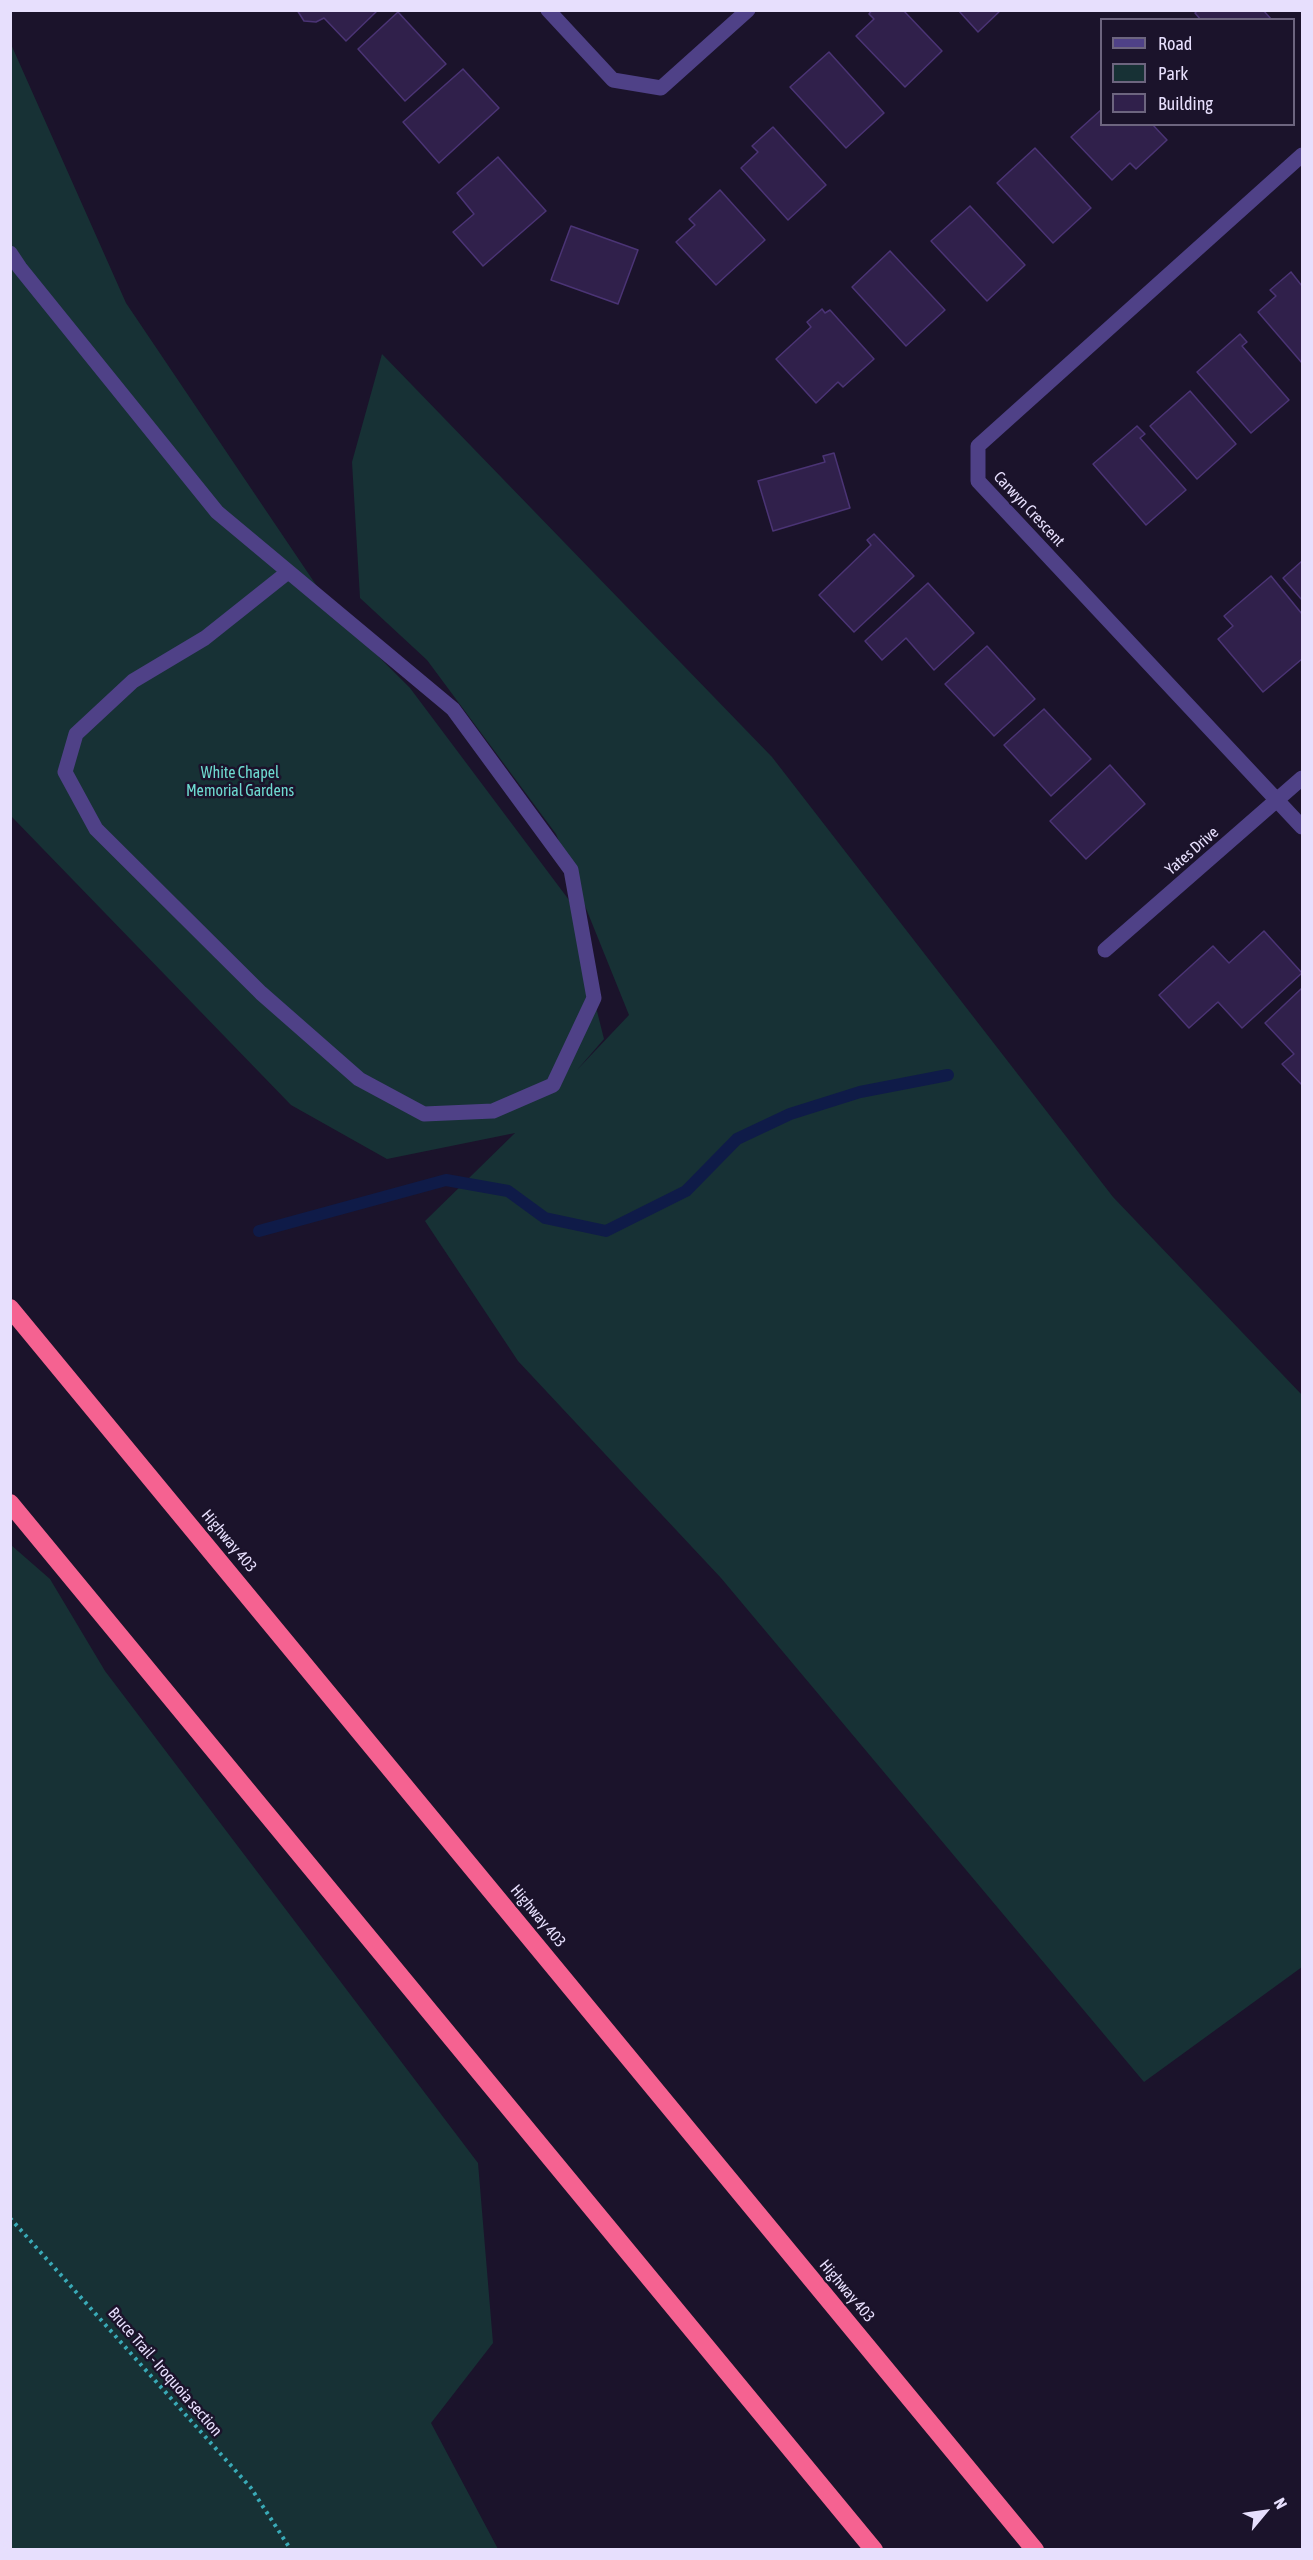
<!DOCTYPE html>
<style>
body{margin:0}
#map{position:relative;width:1313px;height:2560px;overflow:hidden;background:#1b132b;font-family:"Asap Condensed",sans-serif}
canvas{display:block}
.frame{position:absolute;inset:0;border:12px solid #e7dffd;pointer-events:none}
.legend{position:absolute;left:1100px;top:18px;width:195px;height:108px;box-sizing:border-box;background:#1b132b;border:2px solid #6d657f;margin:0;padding:8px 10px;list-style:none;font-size:18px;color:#e7dffd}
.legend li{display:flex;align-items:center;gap:12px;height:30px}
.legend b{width:30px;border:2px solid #6d657f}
.north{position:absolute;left:1235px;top:2482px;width:60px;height:60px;-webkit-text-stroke:4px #1b132b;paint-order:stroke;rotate:61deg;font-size:16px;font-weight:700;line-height:24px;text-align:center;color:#e7dffd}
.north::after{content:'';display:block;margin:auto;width:21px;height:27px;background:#e7dffd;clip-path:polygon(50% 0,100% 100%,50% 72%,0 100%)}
</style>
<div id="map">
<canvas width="1313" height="2560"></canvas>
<div class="frame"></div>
<ul class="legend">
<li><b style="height:8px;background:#4f4187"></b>Road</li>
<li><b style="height:16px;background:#173135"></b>Park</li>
<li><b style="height:16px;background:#30204b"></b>Building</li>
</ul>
<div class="north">N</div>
</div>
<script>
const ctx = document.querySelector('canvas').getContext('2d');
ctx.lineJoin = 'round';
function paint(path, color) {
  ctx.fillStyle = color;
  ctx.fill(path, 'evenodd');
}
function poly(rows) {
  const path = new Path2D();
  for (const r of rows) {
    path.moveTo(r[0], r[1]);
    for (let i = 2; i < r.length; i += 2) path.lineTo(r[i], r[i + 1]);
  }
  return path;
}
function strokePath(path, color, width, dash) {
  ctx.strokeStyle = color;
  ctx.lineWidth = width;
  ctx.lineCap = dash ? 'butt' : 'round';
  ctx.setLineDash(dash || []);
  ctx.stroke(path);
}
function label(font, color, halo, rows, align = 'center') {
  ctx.font = font + ' "Asap Condensed",sans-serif';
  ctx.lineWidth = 5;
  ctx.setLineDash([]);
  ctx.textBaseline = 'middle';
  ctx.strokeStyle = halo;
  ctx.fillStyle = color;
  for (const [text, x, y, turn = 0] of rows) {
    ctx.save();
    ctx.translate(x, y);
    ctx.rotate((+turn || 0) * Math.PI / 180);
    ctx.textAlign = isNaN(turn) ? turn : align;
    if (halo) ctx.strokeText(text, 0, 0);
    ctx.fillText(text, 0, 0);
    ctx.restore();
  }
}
paint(poly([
 [10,42,126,303,335,613,410,688,569,900,604,1039,577,1070,629,1015,556,834,427,660,360,598,352,462,382,354,772,757,1113,1197,1302,1395,1302,1967,1144,2082,721,1578,518,1361,425,1221,515,1133,387,1159,291,1105,11,816],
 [11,1545,50,1579,105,1671,478,2163,493,2343,431,2423,498,2549,11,2549]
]), '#173135');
strokePath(poly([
 [259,1231,446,1180,508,1191,545,1218,606,1231,686,1191,737,1139,790,1114,860,1092,948,1075]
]), '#0f1b48', 12);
const building = poly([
 [297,10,378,10,346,41,324,18,316,22,304,21,297,10],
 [872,10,903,10,942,51,905,87,856,36,874,19,869,14,872,10],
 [958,10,1001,10,978,32,958,10],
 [1198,10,1263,10,1272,20,1201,20,1195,13,1198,10],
 [398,12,446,64,405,101,358,49,398,12],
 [829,52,884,113,846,148,790,87,829,52],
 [463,69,499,108,439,163,403,122,463,69],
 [1102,109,1102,124,1152,124,1167,140,1136,169,1130,163,1112,180,1071,137,1102,109],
 [773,127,826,185,788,220,741,168,758,152,752,146,773,127],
 [1035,148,1091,208,1053,243,997,183,1035,148],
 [498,157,546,211,483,266,453,232,474,214,457,193,498,157],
 [720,190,765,240,716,285,676,242,695,225,689,219,720,190],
 [970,206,1025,265,987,301,931,241,970,206],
 [571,226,638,250,618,304,551,280,571,226],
 [890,251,945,310,906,346,852,287,890,251],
 [1291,272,1302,286,1302,363,1258,312,1276,296,1270,290,1291,272],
 [822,309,825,313,830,310,874,359,843,387,838,382,816,403,776,359,811,327,807,322,822,309],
 [1240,334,1247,342,1242,346,1289,400,1251,433,1197,372,1240,334],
 [1190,391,1236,444,1197,479,1150,426,1190,391],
 [1137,426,1145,434,1140,438,1186,490,1146,525,1093,464,1137,426],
 [834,453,850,508,773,531,758,481,825,462,823,456,834,453],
 [874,534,914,576,854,632,819,595,871,545,867,540,874,534],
 [1302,561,1302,600,1283,578,1302,561],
 [1271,576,1302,614,1302,659,1263,692,1218,639,1233,626,1224,616,1271,576],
 [928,583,974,633,934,670,906,638,882,660,865,641,928,583],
 [987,646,1035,699,994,736,945,684,987,646],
 [1044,709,1091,759,1051,796,1004,745,1044,709],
 [1110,765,1145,804,1086,859,1050,821,1110,765],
 [1264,931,1302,973,1242,1028,1218,1002,1189,1028,1159,995,1213,946,1229,963,1264,931],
 [1302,988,1302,1085,1282,1064,1294,1054,1265,1023,1302,988]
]);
paint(building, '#30204b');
strokePath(building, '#4b3475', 1.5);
strokePath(poly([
 [10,2218,251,2488,291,2550]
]), '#39aab7', 4, [3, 4.5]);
strokePath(poly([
 [548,10,613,80,661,88,748,10],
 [1302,155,978,446,978,481,1302,827],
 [10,253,20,268,217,512,453,709,571,870,594,998,553,1085,493,1111,424,1114,359,1079,261,993,96,829,65,772,76,734,133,681,205,638,288,572],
 [1105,950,1302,778]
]), '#4f4187', 15);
strokePath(poly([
 [10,1308,1035,2550],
 [10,1503,874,2550]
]), '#f56291', 18);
label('16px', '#e7dffd', '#1b132b', [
 ["Carwyn Crescent",1029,509,47],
 ["Yates Drive",1192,851,-41],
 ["Highway 403",229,1541,50],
 ["Highway 403",538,1916,50],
 ["Highway 403",847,2291,50],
 ["Bruce Trail - Iroquoia section",165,2372,49]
]);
label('16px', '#6edad0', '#1b132b', [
 ["White Chapel",240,773],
 ["Memorial Gardens",240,791]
]);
</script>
